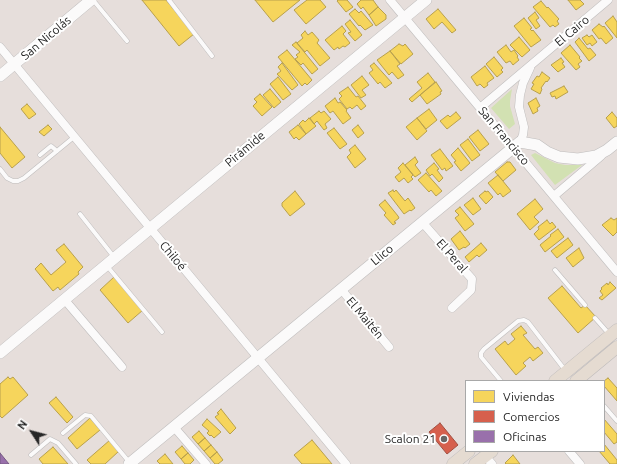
<!DOCTYPE html>
<meta charset="utf-8">
<style>
body{margin:0}
#map{position:relative;width:617px;height:464px;overflow:hidden;background:#e6dedb;font-family:Ubuntu,sans-serif}
canvas{display:block}
.legend{position:absolute;left:465px;top:380px;width:140px;height:72px;box-sizing:border-box;background:#fff;border:1px solid #a8a8a8;margin:0;padding:5px 7px;list-style:none;font-size:12px;color:#262626}
.legend li{display:flex;align-items:center;gap:8px;height:20px}
.legend b{width:20px;border:1px solid #a8a8a8}
.north{position:absolute;left:12px;top:412px;width:40px;height:40px;-webkit-text-stroke:3px #fff;paint-order:stroke;rotate:306deg;font-size:11px;font-weight:700;line-height:16px;text-align:center;color:#262626}
.north::after{content:'';display:block;margin:auto;width:14px;height:18px;background:#262626;clip-path:polygon(50% 0,100% 100%,50% 72%,0 100%)}
</style>
<div id="map">
<canvas width="617" height="464"></canvas>
<ul class="legend">
<li><b style="height:11px;background:#f6d55c"></b>Viviendas</li>
<li><b style="height:11px;background:#d6604d"></b>Comercios</li>
<li><b style="height:11px;background:#9970ab"></b>Oficinas</li>
</ul>
<div class="north">N</div>
</div>
<script>
const ctx = document.querySelector('canvas').getContext('2d');
ctx.lineJoin = 'round';
function paint(path, color) {
  ctx.fillStyle = color;
  ctx.fill(path, 'evenodd');
}
function poly(rows) {
  const path = new Path2D();
  for (const r of rows) {
    path.moveTo(r[0], r[1]);
    for (let i = 2; i < r.length; i += 2) path.lineTo(r[i], r[i + 1]);
  }
  return path;
}
function strokePath(path, color, width, dash) {
  ctx.strokeStyle = color;
  ctx.lineWidth = width;
  ctx.lineCap = dash ? 'butt' : 'round';
  ctx.setLineDash(dash || []);
  ctx.stroke(path);
}
function label(font, color, halo, rows, align = 'center') {
  ctx.font = font + ' Ubuntu,sans-serif';
  ctx.lineWidth = 4;
  ctx.setLineDash([]);
  ctx.textBaseline = 'middle';
  ctx.strokeStyle = halo;
  ctx.fillStyle = color;
  for (const [text, x, y, turn = 0] of rows) {
    ctx.save();
    ctx.translate(x, y);
    ctx.rotate((+turn || 0) * Math.PI / 180);
    ctx.textAlign = isNaN(turn) ? turn : align;
    if (halo) ctx.strokeText(text, 0, 0);
    ctx.fillText(text, 0, 0);
    ctx.restore();
  }
}
paint(poly([
 [512,89,510,101,510,106,515,124,509,129,491,108],
 [535,153,555,163,565,165,582,165,555,185,531,155]
]), '#d2e1b2');
const homes = poly([
 [142,0,166,0,194,34,179,46,142,0],
 [255,0,300,0,273,22,255,0],
 [307,0,320,0,326,7,306,24,294,10,307,0],
 [338,0,347,0,353,7,346,12,337,1,338,0],
 [361,0,373,0,378,7,369,15,363,7,361,9,357,4,361,0],
 [568,0,580,0,584,4,576,10,568,0],
 [541,1,547,8,548,7,559,19,557,21,559,24,555,27,553,25,550,27,533,7,541,1],
 [378,7,386,15,386,19,376,26,369,15,378,7],
 [355,9,359,13,361,11,373,25,365,30,360,25,359,26,349,14,355,9],
 [438,9,456,30,452,33,442,22,434,29,426,19,438,9],
 [535,12,539,18,536,20,540,26,536,29,528,18,535,12],
 [613,16,617,22,617,38,605,23,613,16],
 [524,18,532,28,530,29,532,31,533,30,541,40,531,47,514,26,524,18],
 [350,20,362,35,355,41,348,33,351,32,345,24,350,20],
 [599,24,603,27,604,26,613,38,606,44,601,38,599,39,592,30,599,24],
 [342,26,346,31,343,34,350,43,345,47,343,46,339,49,338,47,334,50,325,40,342,26],
 [305,31,308,35,312,32,319,40,317,43,330,58,320,66,307,50,305,52,297,43,303,38,301,35,305,31],
 [587,35,589,37,592,35,597,42,592,46,590,43,587,45,582,38,587,35],
 [519,37,530,50,522,57,510,45,519,37],
 [579,38,588,49,590,48,596,55,589,61,575,42,579,38],
 [296,42,318,69,312,74,303,63,301,65,295,59,298,57,296,55,300,52,292,45,296,42],
 [399,44,403,46,405,44,413,54,401,64,390,51,399,44],
 [506,45,511,52,514,50,518,56,517,57,519,60,513,65,510,61,506,63,497,52,506,45],
 [570,45,580,57,579,58,582,61,578,64,580,67,576,70,561,53,570,45],
 [287,50,312,80,307,85,305,83,302,86,278,57,287,50],
 [390,51,400,64,397,66,404,75,398,79,392,72,389,75,377,60,390,51],
 [494,57,503,68,501,70,503,72,497,77,486,64,494,57],
 [561,58,564,62,562,63,565,67,558,72,551,65,561,58],
 [282,63,298,85,292,90,277,74,281,71,278,67,282,63],
 [374,63,392,83,385,88,380,82,378,84,369,73,373,70,370,66,374,63],
 [485,66,494,78,487,83,488,85,484,88,480,84,477,86,471,77,485,66],
 [542,72,550,78,547,82,546,81,541,88,542,89,540,94,531,89,534,84,532,83,537,76,539,77,542,72],
 [428,73,435,82,412,102,409,99,422,88,417,82,428,73],
 [362,76,369,85,362,90,366,95,361,98,351,85,362,76],
 [278,77,291,94,283,100,270,84,278,77],
 [436,82,442,91,440,92,441,94,427,104,420,95,436,82],
 [564,86,568,92,556,99,555,96,552,97,550,93,564,86],
 [348,87,356,97,358,96,366,106,361,110,357,105,352,109,350,107,347,109,339,99,342,96,339,93,348,87],
 [270,89,281,102,274,108,263,95,270,89],
 [260,94,272,107,262,116,253,106,257,102,254,99,260,94],
 [335,98,338,103,340,102,347,110,346,111,351,118,343,124,333,111,330,113,325,106,335,98],
 [536,98,540,106,537,108,538,111,533,114,528,103,536,98],
 [27,104,36,114,29,119,21,109,27,104],
 [429,109,437,120,426,129,417,118,429,109],
 [319,111,321,113,324,111,331,119,325,124,327,128,324,130,317,121,314,124,310,118,319,111],
 [456,112,461,118,447,129,440,121,448,115,450,117,456,112],
 [612,112,617,118,617,126,614,128,606,118,612,112],
 [309,118,316,126,306,134,299,124,303,120,305,122,309,118],
 [417,118,427,131,417,140,406,127,417,118],
 [48,125,52,129,44,136,39,132,48,125],
 [298,125,306,134,299,140,296,137,294,139,289,132,298,125],
 [358,125,364,133,358,138,352,130,358,125],
 [0,127,25,157,12,168,0,153,0,127],
 [334,128,347,144,340,149,327,133,334,128],
 [478,130,489,144,480,151,469,137,478,130],
 [468,139,480,155,472,161,460,145,468,139],
 [355,145,366,159,355,168,347,157,351,153,349,150,355,145],
 [458,148,470,163,461,171,454,162,456,161,451,155,458,148],
 [440,149,453,166,446,171,445,168,442,170,431,155,440,149],
 [415,157,418,162,415,165,421,173,415,177,405,165,415,157],
 [507,162,510,162,516,170,503,181,495,172,507,162],
 [403,163,413,175,411,177,413,179,408,183,404,178,399,182,395,177,401,172,398,168,403,163],
 [434,163,439,169,437,170,443,178,439,182,432,174,430,176,426,170,434,163],
 [426,173,442,191,436,196,431,190,429,192,418,180,426,173],
 [498,175,511,191,503,197,500,193,498,195,488,183,498,175],
 [393,190,394,192,396,190,405,201,408,198,415,208,411,211,410,210,404,214,388,193,393,190],
 [295,191,305,204,290,216,282,206,282,203,295,191],
 [485,191,486,192,488,191,493,197,486,204,479,196,485,191],
 [473,198,481,209,473,215,464,205,473,198],
 [535,199,543,209,534,217,539,222,530,230,517,214,535,199],
 [385,200,398,216,399,218,394,222,396,223,393,225,384,215,386,213,379,205,385,200],
 [460,207,474,224,465,231,455,218,459,215,455,211,460,207],
 [611,218,614,220,617,218,617,232,613,236,602,225,611,218],
 [547,220,550,224,552,222,556,227,539,240,534,234,539,229,538,227,547,220],
 [558,229,564,237,545,252,540,245,551,236,550,235,558,229],
 [460,231,470,244,465,248,464,247,459,250,451,239,460,231],
 [568,238,573,245,557,258,551,251,568,238],
 [481,243,487,250,479,257,477,255,469,262,465,257,481,243],
 [64,244,83,267,78,272,79,274,60,290,58,287,53,291,35,269,41,263,51,275,66,262,56,250,64,244],
 [579,248,584,258,573,267,566,258,579,248],
 [114,277,143,310,128,323,100,290,114,277],
 [610,282,616,288,602,300,599,298,603,295,600,291,602,289,601,288,607,283,608,285,610,282],
 [562,286,581,308,585,305,596,317,578,333,548,298,562,286],
 [521,326,527,333,523,335,535,349,538,347,543,353,533,361,530,357,523,363,526,366,516,375,495,349,505,341,508,345,515,339,511,334,521,326],
 [8,377,10,379,13,377,28,395,2,418,0,416,0,384,8,377],
 [608,378,617,388,617,401,604,386,604,381,608,378],
 [56,397,73,417,67,423,49,403,56,397],
 [221,409,236,428,230,434,215,417,219,414,217,413,221,409],
 [90,418,100,430,77,449,68,438,90,418],
 [207,419,221,432,214,438,211,435,210,436,207,433,209,431,202,425,207,419],
 [604,419,617,434,617,442,614,444,604,432,604,419],
 [199,431,205,438,198,444,192,437,199,431],
 [205,438,211,445,204,451,198,444,205,438],
 [110,440,119,451,105,464,91,464,87,460,110,440],
 [312,440,332,464,302,464,294,455,312,440],
 [604,444,617,460,617,464,610,464,599,451,604,451,604,444],
 [211,445,217,452,210,458,204,451,211,445],
 [182,446,188,453,181,459,175,452,182,446],
 [53,447,68,464,43,464,39,459,53,447],
 [217,452,223,460,218,464,215,464,210,458,217,452],
 [188,453,194,460,190,464,185,464,181,459,188,453],
 [165,454,173,464,160,464,157,461,165,454],
 [513,455,520,464,506,464,505,463,513,455]
]);
paint(homes, '#f6d55c');
strokePath(homes, '#b8a04c', 1);
const shops = poly([
 [440,423,458,445,447,454,429,432,440,423]
]);
paint(shops, '#d6604d');
strokePath(shops, '#a14f41', 1);
const offices = poly([
 [0,453,9,464,0,464,0,453]
]);
paint(offices, '#9970ab');
strokePath(offices, '#765a83', 1);
const lane = poly([
 [93,0,127,41],
 [169,0,212,56],
 [40,155,51,146,57,151],
 [0,169,7,178,13,181,18,181,24,178,74,137],
 [80,214,114,257],
 [107,266,162,332],
 [555,270,585,305],
 [595,318,610,335],
 [501,381,481,357,481,353,484,349,518,321,524,320,528,322,565,370],
 [604,406,617,421],
 [63,433,85,415,91,416,130,463],
 [31,455,50,439,58,443,76,464]
]);
const street = poly([
 [390,0,617,272],
 [0,47,346,464],
 [480,108,608,0],
 [520,142,523,135,524,127,519,107,520,95,523,83,530,68],
 [554,196,601,156],
 [422,222,472,279,471,290,452,308],
 [341,289,389,347],
 [64,299,122,367],
 [174,427,206,464],
 [569,451,580,464],
 [485,456,492,464]
]);
const secondary = poly([
 [0,76,91,0],
 [0,353,426,0],
 [129,464,520,142,537,145,547,152,559,157,578,159,596,156,607,150,617,142]
]);
const primary = poly([
 [555,381,617,330],
 [576,381,617,347],
 [453,464,469,451],
 [475,464,492,451]
]);
strokePath(lane, '#bfbdbd', 5);
strokePath(street, '#bfbdbd', 9);
strokePath(secondary, '#bfbdbd', 12);
strokePath(primary, '#bebbbb', 13);
strokePath(lane, '#fbfafa', 4);
strokePath(street, '#fbfafa', 8);
strokePath(secondary, '#fbfafa', 11);
strokePath(primary, '#e5dbd1', 12);
for (const [x, y, r, color] of [
 [444,439,4,"#696665"]
]) {
  const dot = new Path2D();
  dot.arc(x, y, r, 0, 2 * Math.PI);
  ctx.fillStyle = color;
  ctx.fill(dot);
  strokePath(dot, '#fff', 1.5);
}
label('12px', '#262626', '#fff', [
 ["El Cairo",572,31,-40],
 ["San Nicolás",46,38,-40],
 ["San Francisco",504,136,50],
 ["Pirámide",245,149,-40],
 ["Llico",382,255,-40],
 ["Chiloé",173,256,50],
 ["El Peral",452,256,49],
 ["El Maitén",365,318,50]
]);
label('12px', '#262626', '#fff', [
 ["Scalon 21",436,439]
], 'right');
</script>
